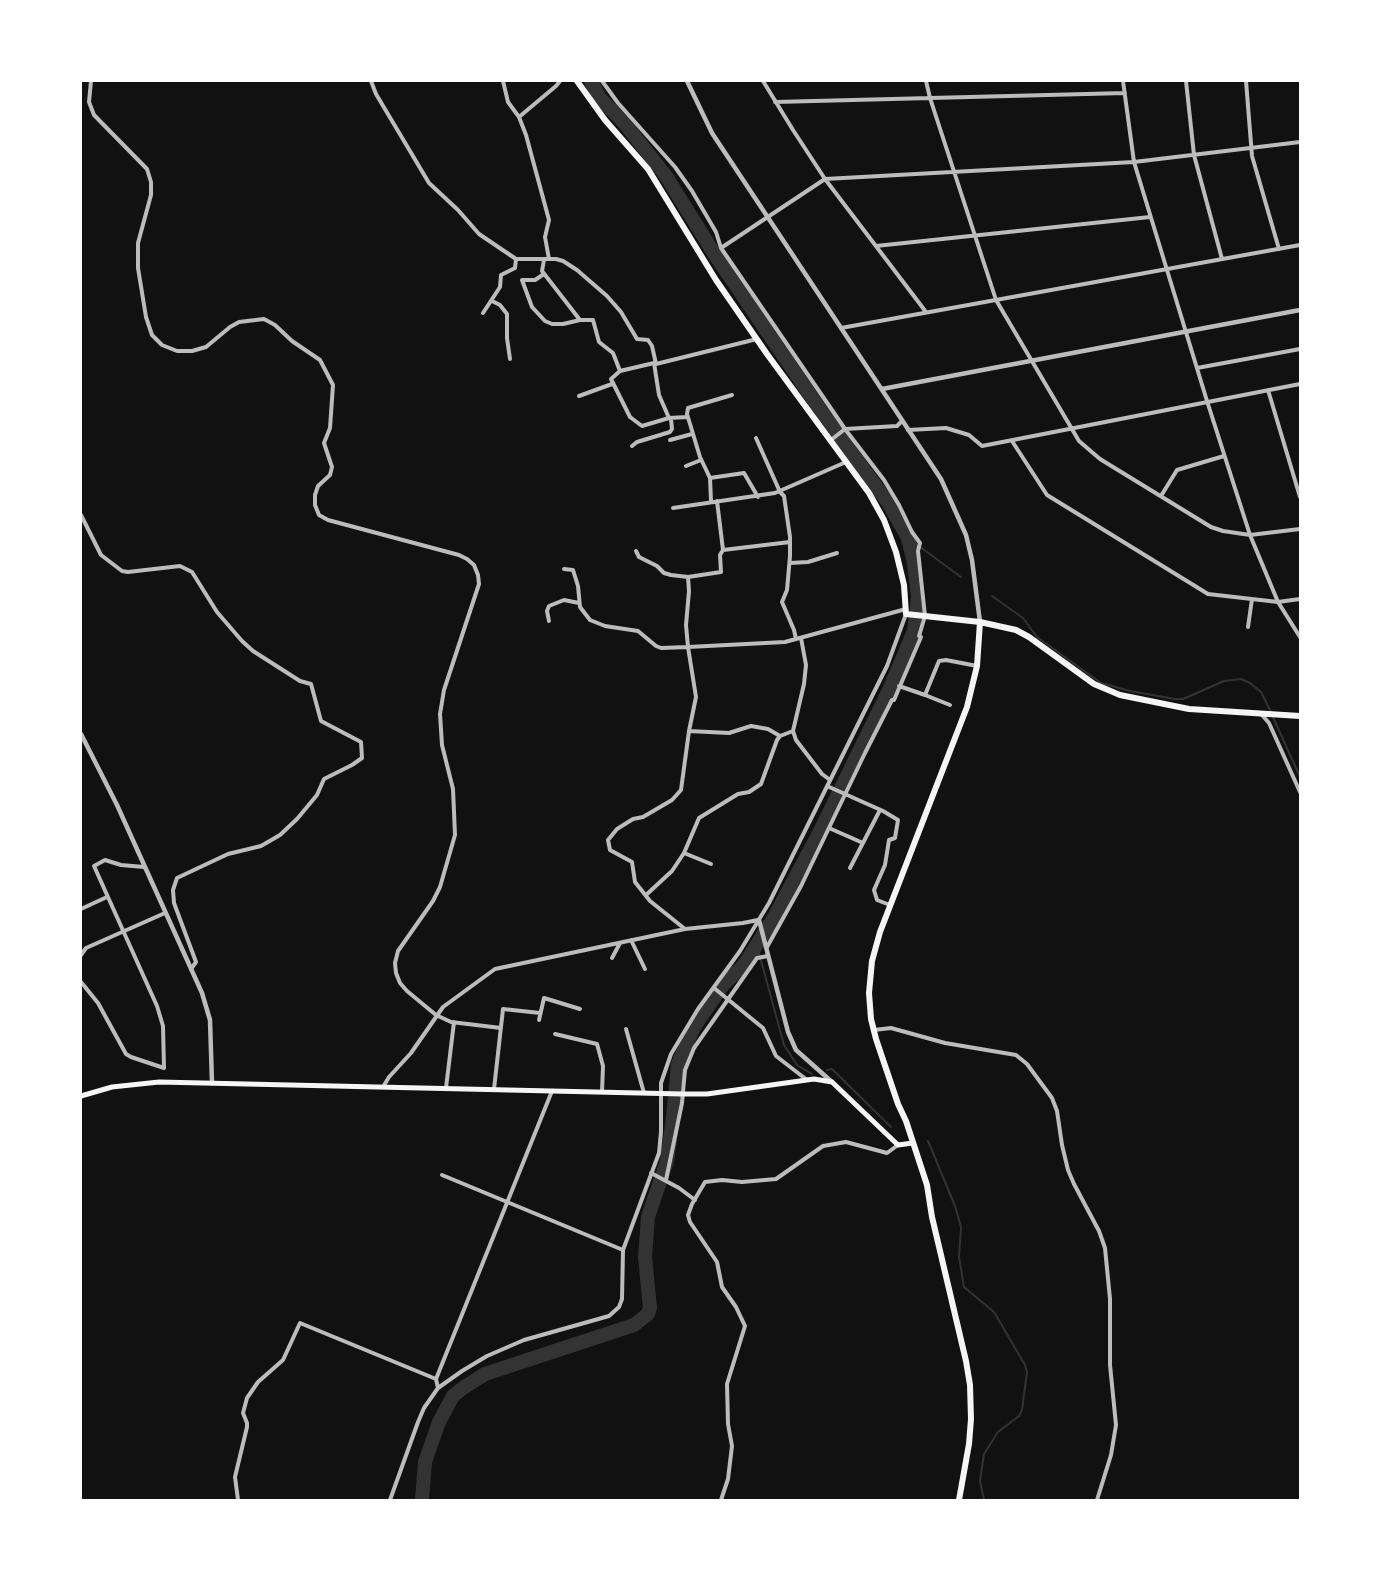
<!DOCTYPE html>
<style>
body{margin:0}
#map{position:relative;width:1381px;height:1581px;overflow:hidden;background:#111;font-family:Raleway,sans-serif}
canvas{display:block}
.frame{position:absolute;inset:0;border:82px solid #fff;pointer-events:none}
</style>
<div id="map">
<canvas width="1381" height="1581"></canvas>
<div class="frame"></div>
</div>
<script>
const ctx = document.querySelector('canvas').getContext('2d');
ctx.lineJoin = 'round';
function poly(rows) {
  const path = new Path2D();
  for (const r of rows) {
    path.moveTo(r[0], r[1]);
    for (let i = 2; i < r.length; i += 2) path.lineTo(r[i], r[i + 1]);
  }
  return path;
}
function strokePath(path, color, width, dash) {
  ctx.strokeStyle = color;
  ctx.lineWidth = width;
  ctx.lineCap = dash ? 'butt' : 'round';
  ctx.setLineDash(dash || []);
  ctx.stroke(path);
}
strokePath(poly([
 [908,538,961,577],
 [992,596,1023,618,1037,637,1101,683,1130,691,1175,699,1183,699,1224,681,1241,679,1250,683,1261,692,1271,712],
 [1273,717,1300,777],
 [757,946,784,1045,797,1065,812,1074],
 [827,1070,832,1069,891,1127],
 [928,1141,955,1206,961,1227,959,1257,964,1287,994,1312,1025,1365,1027,1372,1022,1410,1019,1416,998,1432,984,1454,980,1481,984,1500]
]), '#333', 2);
strokePath(poly([
 [422,1500,425,1462,439,1422,453,1396,463,1388,485,1374,634,1325,648,1314,650,1308,645,1257,648,1217,667,1161,673,1118,678,1064,694,1027,723,985,744,965,773,919,819,833,889,690,914,631,918,597,914,563,908,538,889,504,819,408,715,255,666,176,625,124,599,97,591,81]
]), '#333', 14);
strokePath(poly([
 [91,81,89,102,94,115,147,169,151,182,151,195,138,243,138,268,146,317,152,335,162,345,177,351,192,351,206,347,230,327,239,322,264,319,275,325,292,341,320,360,333,385,330,428,324,443,332,467,330,475,318,486,315,495,315,505,319,515,328,520,459,555,467,559,474,565,478,575,479,584,444,690,440,714,442,745,453,789,455,835,440,887,433,901,398,951,395,963,396,973,400,983,407,991,436,1015,451,1022,501,1028],
 [371,81,376,94,429,183,458,210,479,234,516,259,556,259,563,261,577,270,607,296,621,312,637,339,648,340,652,346,656,364],
 [503,81,508,102,519,117,526,135,549,220,545,237,549,259],
 [602,81,618,103,675,167,692,191,716,232,721,248,845,429,884,480,899,505,912,532,920,543,918,551,925,616,919,636,921,637,894,700,892,700,865,753,801,886,767,947],
 [763,81,793,130,825,179,926,312],
 [926,81,930,98,996,300,1079,441,1100,459,1211,527,1223,531,1250,535,1300,529],
 [1123,81,1134,162,1207,401,1250,535,1278,602,1300,637],
 [1186,81,1194,155,1222,259],
 [1246,81,1252,156,1279,249],
 [775,102,1125,93],
 [519,117,556,86,560,81],
 [876,246,1150,217],
 [721,248,825,179,1134,162,1300,142],
 [544,260,542,271,580,320,593,320,599,342,613,353,620,371,654,363,659,395,669,418,687,417],
 [544,274,535,280,522,280,532,307,545,321,552,324,563,324,580,320],
 [492,301,500,305,507,314,507,338,510,359],
 [483,313,500,287,501,275,515,268,516,259],
 [841,328,1300,245],
 [656,364,757,339],
 [1197,368,1300,349],
 [620,371,611,379,630,417,642,426,669,418],
 [1268,390,1300,497],
 [579,396,612,384],
 [908,430,946,428,969,435,982,446,1300,384],
 [756,438,780,492,784,496,790,537,790,556,787,590,782,602,794,630,796,639],
 [670,440,692,434],
 [831,440,845,429,897,426,902,421],
 [1012,441,1047,495,1208,594,1278,602,1300,599],
 [632,446,637,442,670,432,672,429,671,419],
 [686,466,701,460],
 [710,478,744,473,758,497],
 [1161,496,1177,470,1224,456],
 [711,501,710,478,700,457,687,414,688,408,732,395],
 [673,508,775,493,846,462],
 [81,515,101,555,122,571,128,572,180,566,192,572,217,612,242,641,253,651,300,681,311,684,321,721,361,742,362,758,352,765,324,779,317,795,297,819,280,835,261,846,228,854,177,878,173,890,174,903,196,962,191,969],
 [723,550,790,542],
 [636,551,639,557,657,566,664,573,671,575,688,577,721,572,720,555,723,550,717,501],
 [790,563,808,562,837,553],
 [564,569,573,570,578,586,580,607,590,620,605,626,638,631,656,646,661,648,688,647,686,625,689,591,688,577],
 [549,621,547,611,549,606,564,600,579,603],
 [1248,627,1252,599],
 [801,638,806,665,804,684,793,731,796,740,822,774,830,780],
 [899,686,925,695,939,661,946,660,977,666],
 [925,695,950,705],
 [1262,715,1269,723,1300,792],
 [689,731,729,733,751,726,768,729,780,736],
 [827,786,883,811,898,820,895,838,889,840,885,865,874,890,877,900,890,905],
 [829,828,863,843],
 [684,853,711,864],
 [850,868,880,810],
 [646,895,672,871,684,853,699,818,738,794,749,792,761,784,777,740,780,736,793,731],
 [81,909,107,897],
 [685,929,650,901,635,882,632,862,610,850,608,840,617,829,633,819,643,817,672,800,681,790,689,731,696,697,688,647,785,642,906,609],
 [631,940,645,969],
 [81,955,86,948,165,913],
 [612,958,620,943],
 [81,982,98,1003,126,1054,131,1057,164,1068,163,1026,157,1006,94,866,105,860,121,865,144,867],
 [714,988,763,1028,776,1056,807,1080],
 [539,1020,544,998,580,1009],
 [626,1029,644,1093],
 [874,1030,891,1028,945,1043,1016,1055,1027,1064,1052,1098,1057,1111,1062,1145,1068,1170,1074,1184,1099,1231,1105,1248,1110,1299,1110,1365,1116,1425,1111,1455,1097,1500],
 [555,1034,597,1044,603,1066,602,1092],
 [383,1087,389,1077,411,1053,443,1007,495,969,685,929,743,923,758,920],
 [446,1088,454,1022],
 [494,1089,503,1009,540,1013],
 [651,1173,679,1188,695,1200],
 [442,1175,623,1250],
 [666,1180,682,1103,685,1070,694,1048,757,958,768,956],
 [438,1388,436,1379,552,1091],
 [238,1500,235,1477,247,1427,247,1423,243,1413,247,1398,258,1382,283,1360,300,1323,436,1379],
 [390,1500,418,1422,424,1408,438,1388,462,1371,487,1356,524,1340,609,1316,619,1307,622,1299,623,1250,659,1153,661,1132,661,1083,671,1054,698,1009,740,951,769,903,887,666,906,614],
 [721,1500,728,1479,732,1446,728,1424,727,1384,745,1326,736,1307,722,1287,717,1262,690,1222,688,1215,692,1204,705,1182,722,1180,742,1182,776,1179,823,1146,846,1142,887,1153,898,1145]
]), '#bcbcbc', 4);
strokePath(poly([
 [687,81,712,133,941,479,966,535,972,560,980,622],
 [882,389,1300,310],
 [81,734,117,805,202,993,210,1020,212,1083],
 [759,920,788,1032,796,1050,832,1082]
]), '#bcbcbc', 4.5);
strokePath(poly([
 [81,1096,112,1087,159,1082,683,1094,707,1094,814,1079,832,1082,898,1145,913,1143]
]), '#f5f5f5', 5);
strokePath(poly([
 [577,81,605,120,648,169,716,280,767,354,869,493,884,520,896,552,904,585,906,614,980,622,1016,630,1029,637,1094,684,1120,695,1189,709,1300,716],
 [959,1500,969,1444,971,1419,970,1385,966,1361,932,1217,927,1185,906,1121,898,1104,876,1039,871,1019,869,993,872,961,880,932,967,707,977,666,980,622]
]), '#f5f5f5', 6);
</script>
